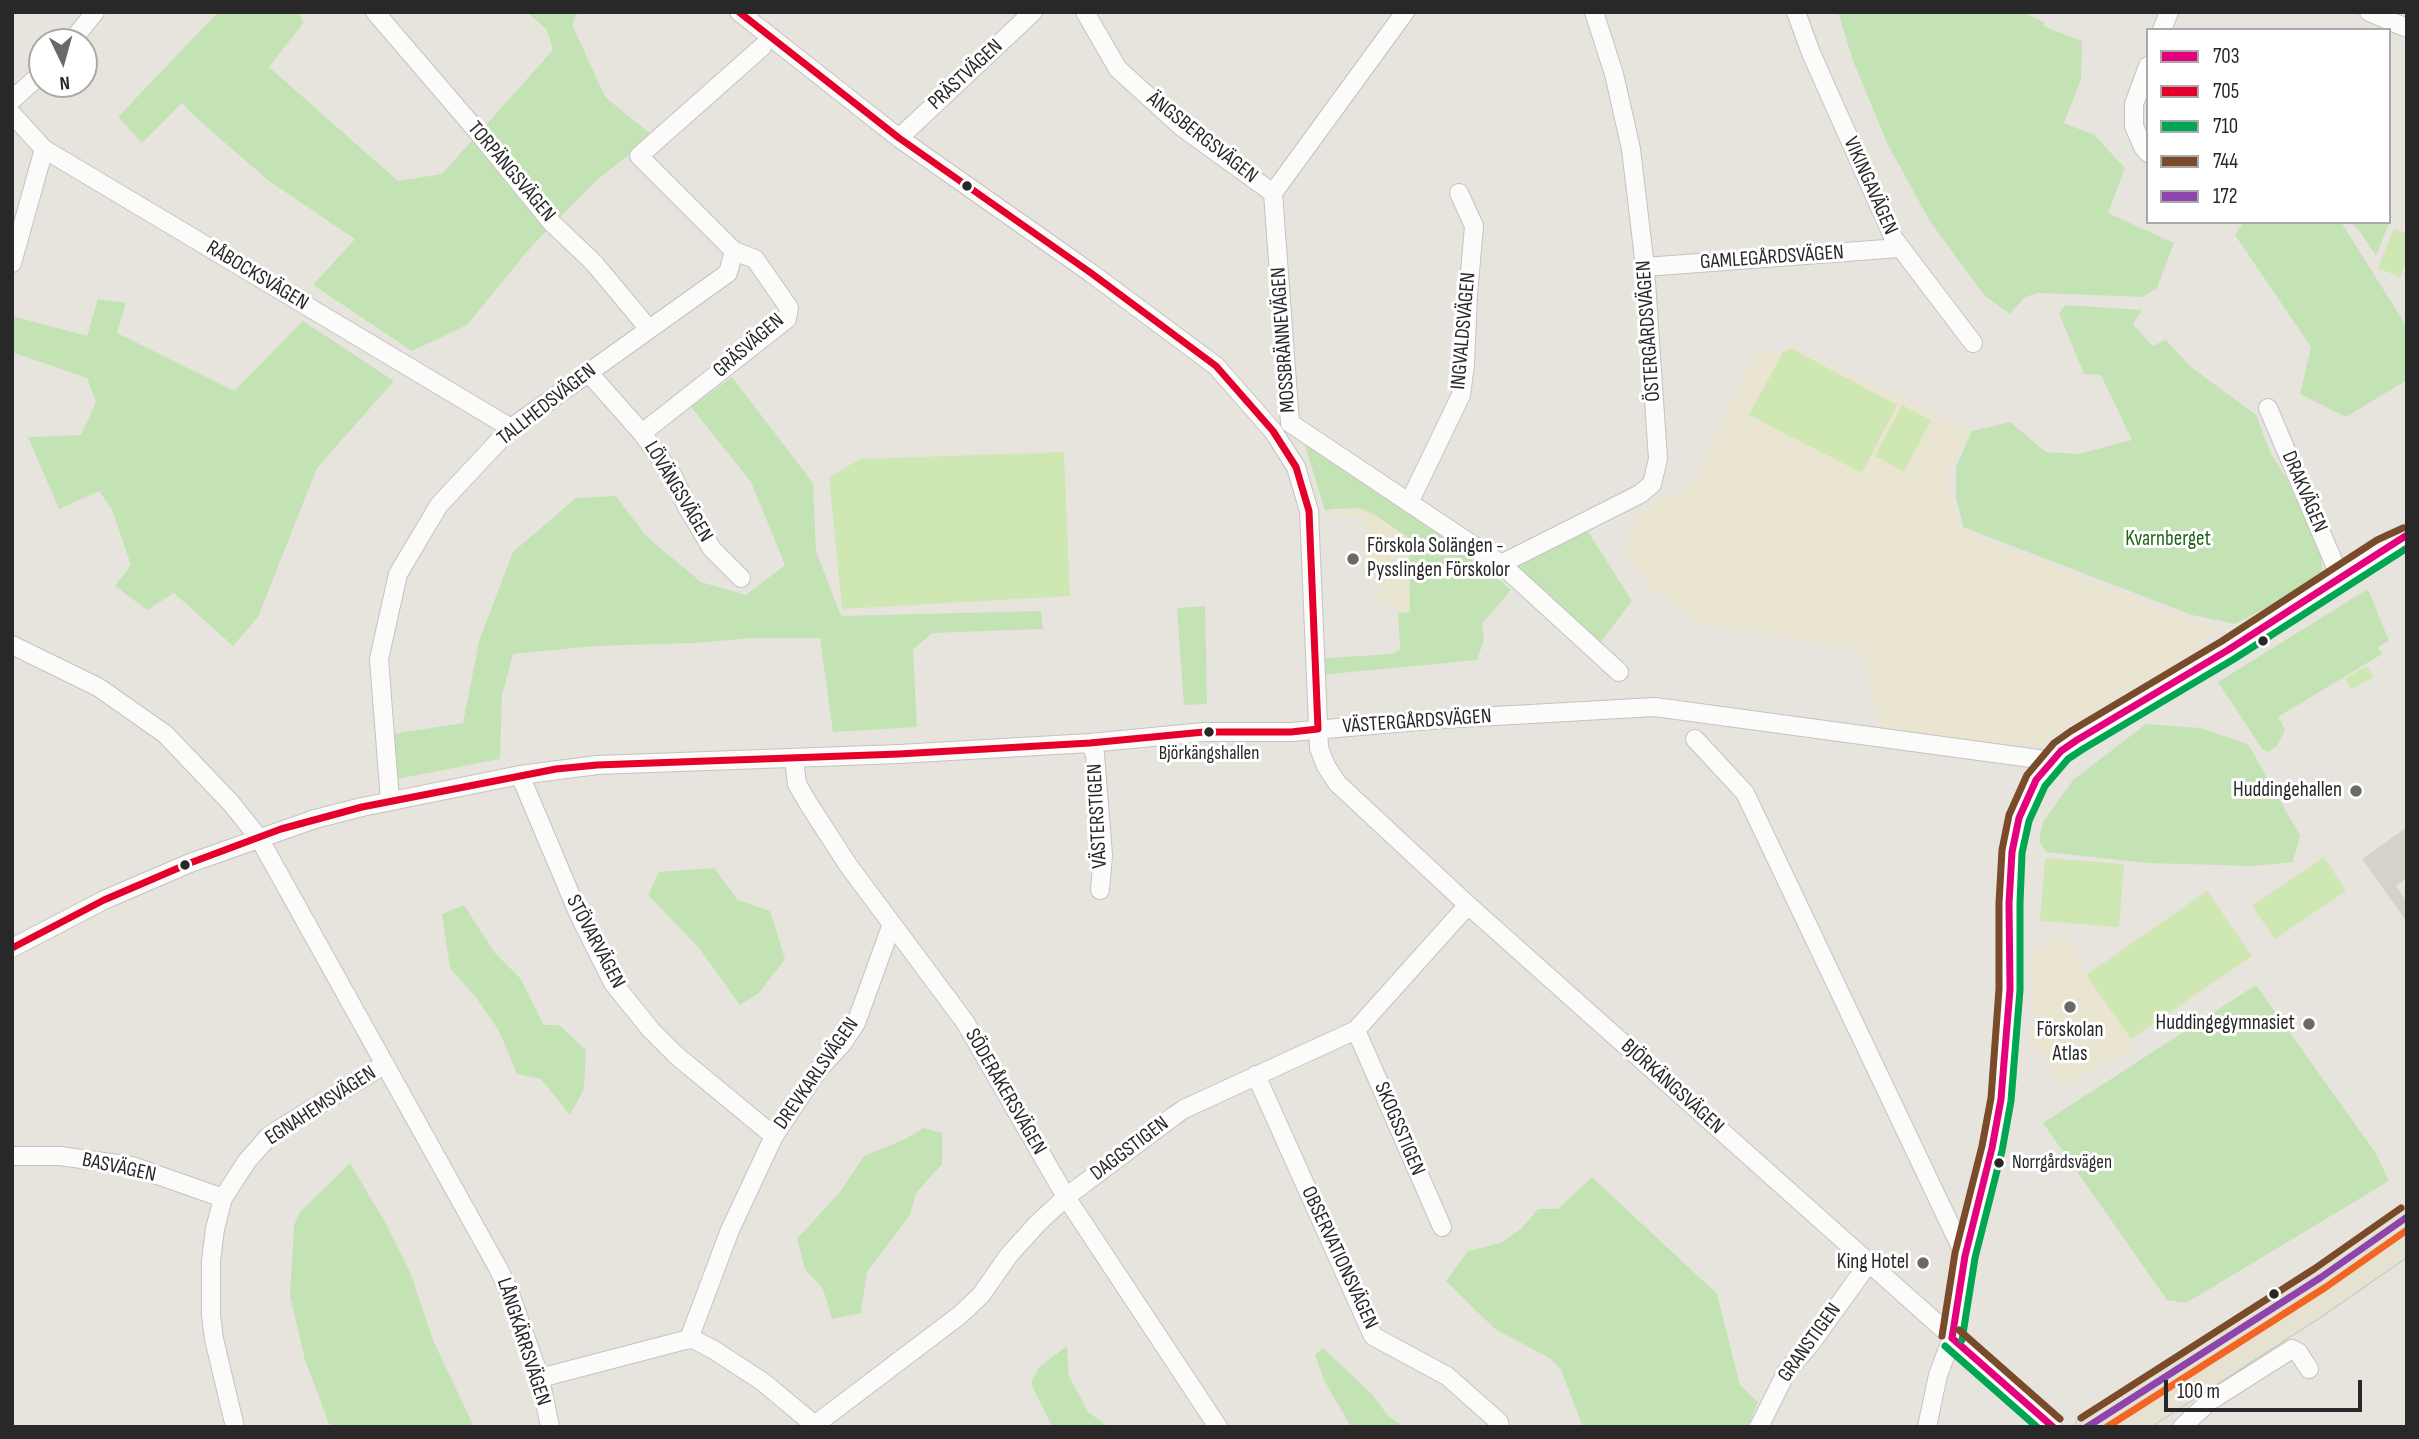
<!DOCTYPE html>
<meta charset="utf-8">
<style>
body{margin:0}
#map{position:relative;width:2419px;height:1439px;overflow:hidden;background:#e7e4dd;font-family:"Sofia Sans Condensed",sans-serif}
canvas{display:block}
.frame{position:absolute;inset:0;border:14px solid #282828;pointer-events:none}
.legend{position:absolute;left:2146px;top:28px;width:245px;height:196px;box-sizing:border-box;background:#fff;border:2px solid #a9a9a9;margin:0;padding:9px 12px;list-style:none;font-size:21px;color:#282828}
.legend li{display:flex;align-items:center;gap:14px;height:35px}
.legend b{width:35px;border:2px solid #a9a9a9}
.north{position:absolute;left:28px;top:28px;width:70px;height:70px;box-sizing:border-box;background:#fff;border:2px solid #a9a9a9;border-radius:50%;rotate:175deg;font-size:19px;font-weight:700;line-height:28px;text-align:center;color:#282828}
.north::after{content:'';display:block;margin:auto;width:24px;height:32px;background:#6b6a67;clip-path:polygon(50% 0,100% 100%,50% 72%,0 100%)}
.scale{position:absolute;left:2164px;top:1380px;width:198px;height:32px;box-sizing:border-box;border:4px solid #282828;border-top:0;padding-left:9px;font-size:21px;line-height:24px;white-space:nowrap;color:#282828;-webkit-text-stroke:5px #fff;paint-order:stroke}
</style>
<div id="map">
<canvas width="2419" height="1439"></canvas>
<div class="frame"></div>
<ul class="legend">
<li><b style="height:9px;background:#e5007d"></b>703</li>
<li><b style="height:9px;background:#e4002b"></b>705</li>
<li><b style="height:9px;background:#00a651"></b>710</li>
<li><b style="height:9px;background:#7a4b2a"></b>744</li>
<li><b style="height:9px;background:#8e44ad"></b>172</li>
</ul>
<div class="north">N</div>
<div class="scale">100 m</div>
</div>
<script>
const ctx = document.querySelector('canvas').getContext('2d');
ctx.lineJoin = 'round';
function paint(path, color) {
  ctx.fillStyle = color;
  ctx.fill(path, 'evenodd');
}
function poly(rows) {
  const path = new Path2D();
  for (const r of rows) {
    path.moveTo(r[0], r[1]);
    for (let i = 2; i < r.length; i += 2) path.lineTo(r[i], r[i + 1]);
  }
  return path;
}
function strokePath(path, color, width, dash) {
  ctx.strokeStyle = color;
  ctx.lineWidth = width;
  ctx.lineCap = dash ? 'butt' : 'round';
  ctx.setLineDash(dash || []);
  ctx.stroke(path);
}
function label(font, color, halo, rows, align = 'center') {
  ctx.font = font + ' "Sofia Sans Condensed",sans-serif';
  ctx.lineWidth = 6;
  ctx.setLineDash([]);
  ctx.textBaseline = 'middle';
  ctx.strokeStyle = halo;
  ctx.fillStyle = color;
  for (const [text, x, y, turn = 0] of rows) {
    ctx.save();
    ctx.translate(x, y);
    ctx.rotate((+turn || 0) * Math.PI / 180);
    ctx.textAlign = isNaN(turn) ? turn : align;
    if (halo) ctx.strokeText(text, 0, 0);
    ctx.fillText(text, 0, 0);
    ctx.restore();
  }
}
paint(poly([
 [1793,347,1969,431,1947,476,1959,530,2216,629,2181,659,2038,744,2007,745,1882,730,1862,651,1706,624,1652,590,1624,549,1638,512,1693,484,1757,349,1778,352],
 [1313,466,1470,558,1400,649,1397,603,1378,603,1377,563,1364,555,1363,516,1335,516],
 [2065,931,2086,975,2131,1039,2134,1048,2065,1086,2032,1043,2031,951]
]), '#eae5d1');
paint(poly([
 [218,12,298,12,304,22,269,67,398,181,442,174,553,50,547,30,527,12,578,12,572,24,605,97,653,136,599,178,530,248,467,325,412,351,313,285,355,239,269,181,193,115,182,103,142,143,118,117],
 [1838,12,2027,12,2027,14,2044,22,2043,26,2082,41,2081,79,2064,123,2094,135,2125,168,2108,213,2174,243,2157,288,2143,297,2038,293,2025,297,2010,314,1985,296,1931,223,1888,145,1853,61],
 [2389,215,2392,216,2376,256,2359,230,2349,222,2389,222],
 [2243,222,2341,222,2407,327,2407,380,2346,417,2300,394,2311,347,2235,235],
 [98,299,126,303,117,333,234,391,303,321,394,381,317,468,258,617,233,646,174,593,147,610,115,586,131,565,112,510,99,491,59,509,28,437,81,435,96,402,87,378,12,352,12,316,87,336],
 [2066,305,2142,310,2133,324,2152,346,2166,340,2191,367,2256,415,2270,452,2286,478,2320,550,2323,575,2295,593,2235,624,2192,615,1963,527,1956,497,1956,467,1972,431,2010,422,2046,452,2078,454,2132,440,2101,375,2084,374,2059,313],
 [732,377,813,483,816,551,841,616,1041,611,1043,629,932,633,913,650,917,727,833,732,820,638,753,638,695,643,595,646,513,654,502,695,500,759,397,779,392,734,463,723,479,641,513,552,576,498,616,496,646,536,701,582,746,595,785,565,751,482,691,407],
 [1304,442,1398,502,1465,550,1511,590,1482,624,1484,640,1477,660,1320,675,1326,658,1392,654,1400,649,1398,613,1410,612,1409,538,1375,515,1359,508,1332,509,1325,511],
 [1587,530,1632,601,1599,644,1515,566],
 [2368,589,2389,641,2378,647,2382,654,2278,717,2285,730,2277,746,2268,752,2263,750,2218,682],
 [1205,606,1207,704,1184,705,1177,608],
 [2146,724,2200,728,2248,744,2300,836,2293,862,2254,866,2148,863,2046,852,2039,841,2043,822,2073,780],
 [714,868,738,900,770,911,785,959,759,993,740,1005,699,948,648,895,659,872],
 [464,905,495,953,521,979,544,1025,559,1025,586,1050,584,1089,570,1115,541,1079,517,1074,499,1031,478,1000,450,968,442,914],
 [2256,985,2375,1152,2389,1181,2186,1303,2167,1300,2043,1123],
 [924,1128,942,1133,942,1164,916,1193,910,1215,867,1272,861,1313,832,1319,823,1289,805,1269,797,1239,840,1192,864,1156,905,1139],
 [350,1163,385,1222,410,1272,433,1340,474,1427,336,1427,329,1424,305,1360,290,1296,294,1225,300,1212],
 [1592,1177,1717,1294,1740,1385,1758,1402,1748,1427,1583,1427,1561,1370,1551,1359,1495,1329,1446,1281,1468,1251,1501,1243,1522,1228,1538,1209,1558,1209],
 [1067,1346,1069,1376,1088,1412,1109,1427,1052,1427,1031,1383,1039,1367],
 [1323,1348,1373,1395,1388,1416,1405,1427,1351,1427,1324,1380,1315,1355]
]), '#c4e3b5');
paint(poly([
 [2394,228,2407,234,2407,260,2400,277,2378,268],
 [1792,349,1897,405,1862,473,1749,415,1783,352],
 [1902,405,1931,420,1904,472,1875,456],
 [1064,452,1070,596,842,609,829,477,860,459],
 [2367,666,2373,677,2351,690,2345,678],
 [2324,857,2346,891,2275,939,2252,906],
 [2045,858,2124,864,2119,927,2040,921],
 [2207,891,2252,956,2131,1039,2086,975]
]), '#cfe7b3');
paint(poly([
 [2407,827,2407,878,2396,886,2407,902,2407,922,2362,859]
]), '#d5d2cc');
const minor = poly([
 [375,12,477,131,552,223,594,263,649,329],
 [739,12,899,138,1091,273,1216,366,1273,431,1296,467,1309,511,1319,748,1326,766,1337,783,1468,905,2053,1427],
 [1085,12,1118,69,1183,128,1273,193],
 [1405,12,1273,193,1290,423,1501,564,1619,672],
 [1796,12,1811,53,1894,239,1973,343],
 [2369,12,2407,28],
 [2162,30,2169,12],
 [71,42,95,12],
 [2148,66,2134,104,2134,126,2143,147,2148,153],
 [12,100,42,73],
 [12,114,44,149,511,428],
 [899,138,1033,12],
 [12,263,44,149],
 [1645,267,1899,248],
 [588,372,642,433,673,476,687,507,712,549,741,578],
 [2268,408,2340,577],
 [642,433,787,319,789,308,755,259,734,251,639,156,762,47],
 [1409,503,1461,395,1465,365,1468,295,1474,226,1459,193],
 [1501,564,1640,494,1652,484,1658,459,1645,267,1631,149,1614,74,1594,12],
 [12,645,98,687,165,734,231,803,259,838,498,1268,509,1291,540,1378,550,1427],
 [1695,739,1745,793,1965,1256],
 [1090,743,1095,754,1103,855,1100,890],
 [794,759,797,784,808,803,848,865,965,1022,1066,1197,1218,1427],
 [520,775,579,915,613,983,651,1030,677,1056,774,1136],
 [390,801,379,659,398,574,439,505,511,428,728,273,734,251],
 [12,948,104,900,190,863,315,819,362,807,520,775,597,765,899,754,1090,743,1204,732,1291,732,1442,719,1655,707,2053,761],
 [1356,1030,1442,1227],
 [1256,1075,1373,1336,1447,1376,1499,1422,1500,1427],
 [12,1156,60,1156,132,1166,223,1198],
 [689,1339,730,1230,774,1136,818,1070,842,1044,856,1023,892,924],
 [540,1378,689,1339,695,1340,714,1350,763,1382,817,1427],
 [235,1427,214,1339,211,1315,211,1261,215,1229,223,1198,247,1161,270,1135,385,1064],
 [812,1427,960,1315,981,1295,1009,1255,1038,1223,1066,1197,1174,1116,1184,1109,1356,1030,1468,905],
 [1759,1427,1787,1371,1812,1342,1868,1264],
 [1927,1427,1938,1375,1952,1338,1965,1256,1992,1148,2001,1099,2010,989,2009,903,2012,852,2019,818,2036,780,2061,751,2077,740,2228,650,2407,535],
 [2182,1427,2210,1401,2292,1349,2298,1352,2309,1369]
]);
const major = poly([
 [2087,1427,2320,1278,2407,1217],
 [2129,1427,2316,1306,2407,1243]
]);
strokePath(minor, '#c4c3c3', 20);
strokePath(major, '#c3c2c0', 25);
strokePath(minor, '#fbfbfa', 18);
strokePath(major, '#e5e2d2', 23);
strokePath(poly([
 [1952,1338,1965,1256,1992,1148,2001,1099,2010,989,2009,903,2012,852,2019,818,2036,780,2061,751,2077,740,2228,650,2407,535],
 [1952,1338,2053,1427]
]), '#e5007d', 7);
strokePath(poly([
 [739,12,899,138,1091,273,1216,366,1273,431,1296,467,1309,511,1318,729],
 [12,948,104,900,190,863,281,829,362,807,556,769,597,765,899,754,1090,743,1204,732,1291,732,1318,729]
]), '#e4002b', 7);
strokePath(poly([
 [1962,1340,1975,1258,2002,1151,2011,1101,2020,990,2020,903,2022,853,2029,821,2045,786,2068,759,2083,749,2234,659,2407,548],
 [1945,1346,2037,1427]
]), '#00a651', 7);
strokePath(poly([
 [1959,1330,2060,1419],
 [1942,1336,1955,1253,1982,1146,1991,1098,1999,989,1999,903,2002,850,2009,815,2027,775,2054,743,2071,731,2222,641,2377,540,2403,528],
 [2081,1418,2314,1269,2401,1208]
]), '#7a4b2a', 7);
strokePath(poly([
 [2087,1427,2320,1278,2407,1217]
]), '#8e44ad', 7);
strokePath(poly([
 [2107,1427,2326,1287,2407,1230]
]), '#f26522', 7);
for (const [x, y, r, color] of [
 [967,186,6,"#282828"],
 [1353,559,7,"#6b6a67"],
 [2263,641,6,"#282828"],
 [1209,732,6,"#282828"],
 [2356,791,7,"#6b6a67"],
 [185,865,6,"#282828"],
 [2070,1007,7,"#6b6a67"],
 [2309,1024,7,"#6b6a67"],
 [1999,1163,6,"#282828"],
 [1923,1263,7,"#6b6a67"],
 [2274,1294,6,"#282828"]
]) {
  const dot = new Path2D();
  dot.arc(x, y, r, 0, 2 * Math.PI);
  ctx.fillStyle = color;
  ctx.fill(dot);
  strokePath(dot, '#fff', 2.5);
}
label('19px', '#282828', '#fff', [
 ["Björkängshallen",1209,754],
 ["Norrgårdsvägen",2012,1163,"left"]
]);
label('21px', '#282828', '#fff', [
 ["PRÄSTVÄGEN",966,75,-43],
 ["ÄNGSBERGSVÄGEN",1202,138,38],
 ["TORPÄNGSVÄGEN",511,172,50],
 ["VIKINGAVÄGEN",1870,186,66],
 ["GAMLEGÅRDSVÄGEN",1772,258,-4],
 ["RÅBOCKSVÄGEN",257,276,31],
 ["INGVALDSVÄGEN",1464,331,-85],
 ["ÖSTERGÅRDSVÄGEN",1649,331,-94],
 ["MOSSBRÄNNEVÄGEN",1284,340,-94],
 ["GRÄSVÄGEN",749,346,-41],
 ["TALLHEDSVÄGEN",547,405,-38],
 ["LÖVÄNGSVÄGEN",678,492,59],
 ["DRAKVÄGEN",2304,492,67],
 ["VÄSTERGÅRDSVÄGEN",1417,722,-4],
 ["VÄSTERSTIGEN",1098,816,-93],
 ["STÖVARVÄGEN",595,942,62],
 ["DREVKARLSVÄGEN",817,1074,-55],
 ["BJÖRKÄNGSVÄGEN",1672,1087,42],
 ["SÖDERÅKERSVÄGEN",1005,1092,60],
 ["EGNAHEMSVÄGEN",321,1106,-33],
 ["SKOGSSTIGEN",1399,1129,67],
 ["DAGGSTIGEN",1130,1149,-37],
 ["BASVÄGEN",119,1168,12],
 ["OBSERVATIONSVÄGEN",1339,1258,65],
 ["LÅNGKÄRRSVÄGEN",523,1342,72],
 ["GRANSTIGEN",1810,1343,-54]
]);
label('21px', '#216519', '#fff', [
 ["Kvarnberget",2168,540]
]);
label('21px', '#282828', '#fff', [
 ["Förskola Solängen -",1367,547,"left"],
 ["Pysslingen Förskolor",1367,571,"left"],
 ["Huddingehallen",2342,791],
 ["Huddingegymnasiet",2295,1024],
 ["Förskolan",2070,1031,"center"],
 ["Atlas",2070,1055,"center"],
 ["King Hotel",1909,1263]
], 'right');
</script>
